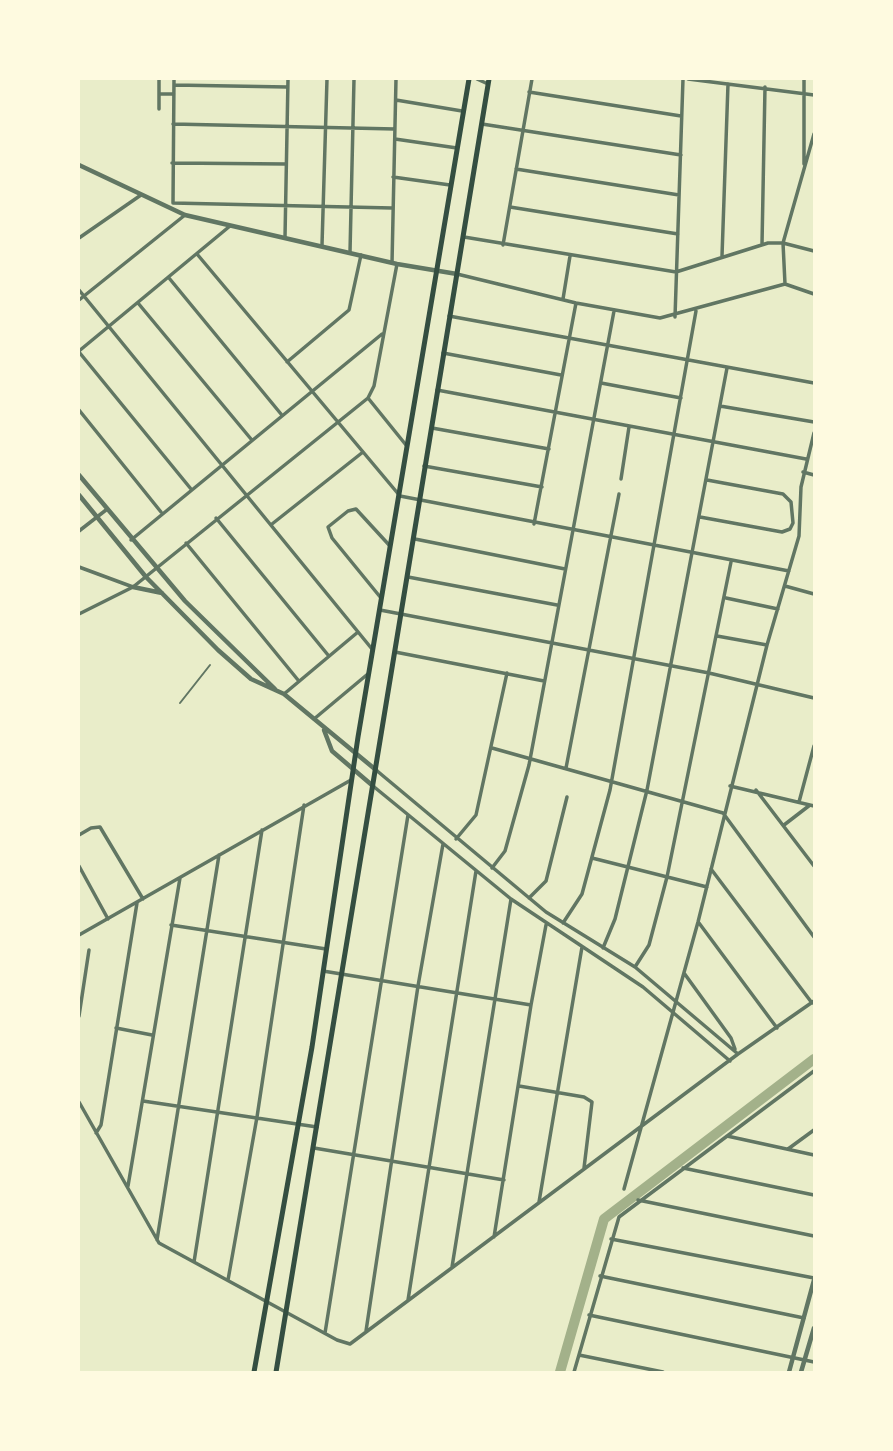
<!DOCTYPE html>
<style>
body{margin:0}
#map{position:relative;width:893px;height:1451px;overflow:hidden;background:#e9edc9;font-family:Bitter,serif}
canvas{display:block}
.frame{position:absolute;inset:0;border:80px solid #fefae0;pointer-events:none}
</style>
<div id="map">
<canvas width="893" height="1451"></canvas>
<div class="frame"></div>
</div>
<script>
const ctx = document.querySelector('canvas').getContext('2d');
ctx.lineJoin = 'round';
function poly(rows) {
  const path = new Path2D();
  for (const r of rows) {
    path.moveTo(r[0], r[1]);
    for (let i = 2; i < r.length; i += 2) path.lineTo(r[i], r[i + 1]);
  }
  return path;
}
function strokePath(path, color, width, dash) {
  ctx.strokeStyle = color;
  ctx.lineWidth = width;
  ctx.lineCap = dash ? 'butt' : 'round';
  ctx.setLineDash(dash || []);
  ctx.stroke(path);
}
strokePath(poly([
 [560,1372,604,1219,814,1059]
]), '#a3b18a', 10);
strokePath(poly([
 [180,703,210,665]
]), '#617663', 2);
strokePath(poly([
 [159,79,159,109],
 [477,79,488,84],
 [688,79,814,95],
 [174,85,287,87],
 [529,92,681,116],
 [159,94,174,94],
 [396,100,462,111],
 [173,124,395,129],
 [482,124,681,155],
 [395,139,457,148],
 [172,163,286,164],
 [804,164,804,79],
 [516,169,679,195],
 [393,177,450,185],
 [173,203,392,208],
 [173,203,174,79],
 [510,207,678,234],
 [285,237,288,79],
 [464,237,676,272,768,243,783,243,814,251],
 [79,238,141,195],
 [762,244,765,87],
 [322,245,327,79],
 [503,245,532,79],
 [350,252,354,79],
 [197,254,400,496,789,571],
 [722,256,728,84],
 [392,263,396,79],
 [457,274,576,303,660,318,785,284,814,294],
 [169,278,281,414],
 [785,284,783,243,814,134],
 [79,290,372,649],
 [563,299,570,256],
 [79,300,185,215],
 [138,303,251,439],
 [449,316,814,383],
 [675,317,683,79],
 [79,351,230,226],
 [79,352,191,489],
 [443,353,561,375],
 [287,362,349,310,361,255],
 [601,383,681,398],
 [437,390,806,459],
 [368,398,406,445],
 [720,406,814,422],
 [79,410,161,512],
 [432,428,549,449],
 [424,466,542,487],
 [803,472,814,475],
 [621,479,629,427],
 [700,517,782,532,790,529,793,523,791,502,783,494,707,480],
 [216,518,328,655],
 [272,524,363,452],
 [534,524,576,303],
 [79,531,106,510],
 [415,539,565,569],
 [131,540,382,334],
 [186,543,298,680],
 [79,567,133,587],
 [408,577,557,605],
 [785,586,814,594],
 [381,598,332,538,328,527,348,511,356,509,390,546],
 [726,598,778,609],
 [380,610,709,673,814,698],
 [79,614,133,587,368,398,374,386,397,264],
 [717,636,767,645],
 [395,652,544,681],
 [284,694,358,632],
 [314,719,369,673],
 [492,748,723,813,814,937],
 [566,768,619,494],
 [376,770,546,912,635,967,738,1054],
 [373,786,511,899,643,987,730,1061],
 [730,786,814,806],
 [756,790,814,866],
 [799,802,814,746],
 [784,825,810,805],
 [79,835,91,828,100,827,143,899],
 [456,839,476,815,507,673],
 [592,858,707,887],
 [79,866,108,919],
 [492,868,505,851,529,765,614,311],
 [711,869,812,1003],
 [529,898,546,881,567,797],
 [563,923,582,894,610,790,696,311],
 [699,923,777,1028],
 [171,925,326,949],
 [79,935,351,780],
 [603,948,615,919,647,790,727,368],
 [635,967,649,945,667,877,731,562],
 [323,971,531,1005],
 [684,973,731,1038,735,1049],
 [79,1016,89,950],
 [116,1028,152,1035],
 [519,1086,584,1097,592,1102,584,1168],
 [143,1101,317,1127],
 [79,1102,159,1243,337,1340,350,1344,738,1054,814,1001],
 [96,1133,101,1125,137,903],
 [727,1136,814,1155],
 [314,1148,504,1180],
 [788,1149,814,1130],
 [683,1168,814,1195],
 [128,1186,180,878],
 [624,1189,698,922,767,645,799,536,801,487,814,433],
 [638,1200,814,1236],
 [539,1202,582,947],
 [494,1237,531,1005,546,925],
 [611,1239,814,1278],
 [157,1240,219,855],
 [194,1262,262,830],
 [452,1267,511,899],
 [600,1276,804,1318],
 [228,1280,257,1117,304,805],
 [408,1300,476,871],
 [589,1315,814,1362],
 [366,1331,418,986,443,844],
 [325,1333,408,815],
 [579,1355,663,1372],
 [574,1372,619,1217,814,1071]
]), '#617663', 3.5);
strokePath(poly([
 [79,165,185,215,397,264,457,274],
 [79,475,185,601,275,689],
 [79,495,146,577,218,650,251,679,284,694,376,770],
 [133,587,162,593],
 [324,730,332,751,373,786],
 [789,1372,814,1280],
 [801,1372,814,1328]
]), '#617663', 4.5);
strokePath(poly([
 [254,1372,312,1047,358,737,469,79],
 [276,1372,489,79]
]), '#344e41', 5);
</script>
